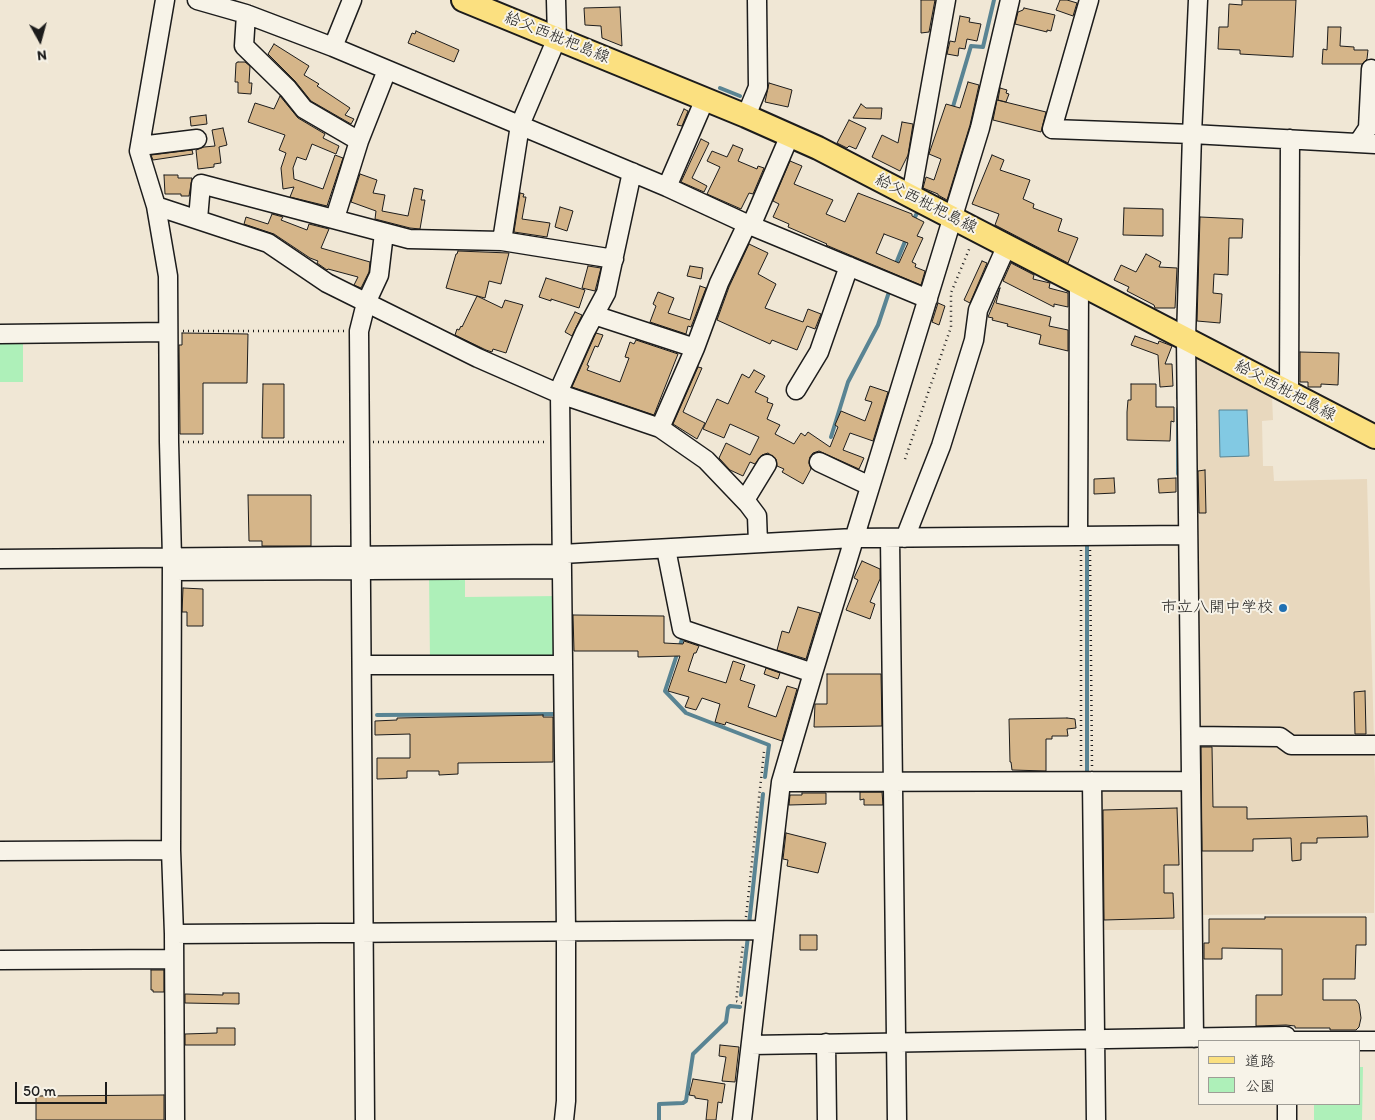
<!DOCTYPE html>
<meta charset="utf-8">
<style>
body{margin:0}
#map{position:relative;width:1375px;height:1120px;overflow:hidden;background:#f0e7d5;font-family:Itim,"Klee One",sans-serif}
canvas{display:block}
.legend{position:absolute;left:1198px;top:1040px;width:162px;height:65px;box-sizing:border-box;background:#f7f3e8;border:1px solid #9f9d96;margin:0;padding:6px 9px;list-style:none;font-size:15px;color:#1c1c1c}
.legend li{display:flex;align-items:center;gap:10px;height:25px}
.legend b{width:25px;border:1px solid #9f9d96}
.north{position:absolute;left:15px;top:15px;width:50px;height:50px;-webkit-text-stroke:4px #f7f3e8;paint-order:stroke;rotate:173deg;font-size:14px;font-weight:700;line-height:20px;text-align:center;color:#1c1c1c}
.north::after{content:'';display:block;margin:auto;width:18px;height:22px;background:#1c1c1c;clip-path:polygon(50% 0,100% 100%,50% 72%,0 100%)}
.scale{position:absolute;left:15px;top:1082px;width:92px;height:22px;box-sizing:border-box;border:2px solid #1c1c1c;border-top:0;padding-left:6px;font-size:15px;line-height:18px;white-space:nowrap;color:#1c1c1c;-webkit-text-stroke:4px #f7f3e8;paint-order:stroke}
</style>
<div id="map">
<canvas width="1375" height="1120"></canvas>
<ul class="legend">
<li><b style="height:6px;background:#fbe080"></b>道路</li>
<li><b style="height:14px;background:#aef0b9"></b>公園</li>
</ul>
<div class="north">N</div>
<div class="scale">50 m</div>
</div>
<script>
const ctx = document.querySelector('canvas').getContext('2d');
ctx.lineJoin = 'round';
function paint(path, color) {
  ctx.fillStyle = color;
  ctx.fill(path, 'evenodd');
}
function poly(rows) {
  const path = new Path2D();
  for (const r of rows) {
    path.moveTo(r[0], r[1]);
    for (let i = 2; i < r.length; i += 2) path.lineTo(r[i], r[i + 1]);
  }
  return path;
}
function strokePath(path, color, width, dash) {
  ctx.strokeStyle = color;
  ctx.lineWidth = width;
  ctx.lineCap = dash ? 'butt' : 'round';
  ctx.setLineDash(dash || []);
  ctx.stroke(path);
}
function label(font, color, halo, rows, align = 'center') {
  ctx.font = font + ' Itim,"Klee One",sans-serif';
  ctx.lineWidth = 4;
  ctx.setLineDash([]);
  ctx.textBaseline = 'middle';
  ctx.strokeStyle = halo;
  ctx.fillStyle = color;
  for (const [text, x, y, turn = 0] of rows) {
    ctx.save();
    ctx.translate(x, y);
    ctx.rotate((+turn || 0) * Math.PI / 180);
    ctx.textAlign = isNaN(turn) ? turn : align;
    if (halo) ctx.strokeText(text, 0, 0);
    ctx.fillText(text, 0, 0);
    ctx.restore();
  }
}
paint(poly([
 [1193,356,1272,396,1273,420,1262,421,1263,466,1273,466,1274,481,1367,479,1375,781,1374,913,1198,915,1188,930,1095,930,1094,786,1196,785]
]), '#e8d8be');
paint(poly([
 [23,338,23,382,0,382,0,339],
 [429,572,465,572,465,597,558,596,559,658,430,662],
 [1359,1067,1363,1067,1362,1120,1314,1120,1314,1104,1359,1104]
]), '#aef0b9');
const water = poly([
 [1247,410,1249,456,1220,457,1219,410,1247,410]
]);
paint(water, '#82c9e3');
strokePath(water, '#598493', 1);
strokePath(poly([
 [720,88,740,96],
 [952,110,971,46,983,47,994,0],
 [913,221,917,213],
 [890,278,906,239],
 [1178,375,1178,398],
 [1178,409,1178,474],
 [831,437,848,382,878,325,890,289],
 [1087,543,1087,776],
 [683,636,665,691,686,713,769,745,765,777],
 [377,715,558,714],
 [749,925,763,794],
 [741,995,748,936],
 [659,1120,659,1104,683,1103,686,1101,693,1054,726,1022,728,1008,730,1006,740,1007]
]), '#598493', 4);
const building = poly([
 [921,0,935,0,929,32,921,33,921,0],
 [1060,0,1067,0,1077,3,1073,16,1056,10,1060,0],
 [1242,0,1296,0,1293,57,1240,54,1240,50,1218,49,1219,27,1228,27,1229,4,1242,5,1242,0],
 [620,7,622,46,602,38,601,26,585,25,584,8,620,7],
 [1024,8,1055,15,1051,31,1047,30,1047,32,1015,24,1018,12,1023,10,1024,8],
 [960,16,970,18,969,22,981,24,977,41,967,39,965,49,959,48,958,56,947,54,950,41,955,42,960,16],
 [1328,27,1341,27,1340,46,1354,47,1354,50,1368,50,1367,59,1362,64,1322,64,1323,49,1327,50,1328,27],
 [416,31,459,50,454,62,408,43,412,33,415,34,416,31],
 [274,44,309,66,304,75,319,84,317,86,350,108,345,115,354,119,351,124,311,101,295,81,268,54,274,44],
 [238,62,245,62,250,66,249,83,252,83,251,94,238,93,238,82,235,82,236,63,238,62],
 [968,82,979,85,970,125,947,200,938,195,938,194,923,188,926,177,934,180,941,159,929,154,930,151,946,104,960,108,968,82],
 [769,83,792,90,788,107,765,102,769,83],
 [1000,88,1007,90,1006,93,1009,94,1006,102,998,100,1000,88],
 [280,96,298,118,325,134,323,138,339,146,336,154,312,144,306,160,297,157,293,168,294,179,323,189,335,155,343,158,327,206,290,197,294,187,283,189,281,168,286,153,279,150,285,135,248,122,255,103,274,109,280,96],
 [997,100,1046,112,1041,132,993,120,997,100],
 [861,104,866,108,882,108,881,119,853,118,861,104],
 [684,109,688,111,682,126,677,125,684,109],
 [206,115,207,124,191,126,190,117,206,115],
 [849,120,866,128,856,149,849,146,847,148,837,143,849,120],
 [902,122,913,124,908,155,900,171,872,157,882,135,898,143,902,122],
 [223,128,227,145,219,147,221,163,214,164,214,167,198,169,196,150,204,147,215,146,212,130,223,128],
 [701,139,709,143,692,178,707,186,704,192,681,182,701,139],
 [733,145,743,149,738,161,757,169,758,166,764,168,753,194,749,193,741,209,707,194,720,167,707,161,712,151,727,157,733,145],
 [192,150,193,154,153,160,151,155,192,150],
 [992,155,1004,160,1000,170,1030,180,1023,199,1034,204,1033,208,1062,219,1058,231,1078,238,1068,263,995,225,999,214,972,204,992,155],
 [790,161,802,166,794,184,833,200,826,214,845,222,858,193,912,214,912,216,924,222,917,236,923,238,912,262,916,264,915,267,925,271,921,285,826,245,827,244,788,227,789,224,773,217,779,204,773,201,790,161],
 [884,234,908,243,899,263,876,253,884,234],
 [360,174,377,180,373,193,385,195,382,211,408,216,414,188,423,190,421,200,425,200,420,229,410,228,375,219,376,211,351,202,360,174],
 [164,175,178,175,178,178,192,178,189,196,181,196,181,194,165,194,164,175],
 [520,193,524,194,523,197,526,197,522,219,550,223,547,237,514,232,520,193],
 [560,207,573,211,567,231,555,227,560,207],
 [1124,208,1163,209,1163,236,1123,235,1124,208],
 [272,214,283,217,281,220,307,230,309,224,329,229,321,248,370,262,369,272,361,288,354,285,358,277,328,269,327,270,317,263,318,261,310,258,274,234,244,224,246,217,268,224,272,214],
 [1200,217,1243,219,1242,238,1229,238,1228,275,1214,274,1213,293,1222,294,1220,323,1197,321,1200,217],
 [749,244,768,253,758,274,776,284,765,308,803,322,808,309,821,314,815,329,807,326,797,350,772,340,770,344,717,320,729,287,749,244],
 [458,251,509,253,501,284,489,281,485,298,477,296,502,308,505,300,523,305,506,353,493,349,492,352,486,350,455,335,457,329,459,330,461,326,462,327,477,296,446,288,456,254,457,254,458,251],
 [1146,254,1161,262,1159,267,1177,268,1175,308,1155,308,1154,305,1127,291,1129,287,1114,280,1121,265,1136,272,1146,254],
 [982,261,987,263,970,303,964,300,982,261],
 [1011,263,1034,275,1033,279,1050,283,1049,288,1068,293,1068,307,1054,304,1054,307,1003,281,1011,263],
 [588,266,601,268,595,291,582,288,588,266],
 [690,266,703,268,701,279,687,276,690,266],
 [546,278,585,290,579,308,551,299,551,301,539,297,546,278],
 [700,286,706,288,691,327,688,326,686,334,650,322,656,306,653,304,658,292,674,298,668,313,690,320,700,286],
 [1000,288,996,303,1051,317,1049,326,1068,330,1068,351,1039,344,1041,335,1007,326,1008,324,992,320,993,318,988,317,1000,288],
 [938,303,945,306,939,325,932,322,938,303],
 [575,312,582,315,572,336,565,332,575,312],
 [182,333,248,334,247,383,203,383,203,434,180,434,179,345,182,345,182,333],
 [596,333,603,335,598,347,595,346,587,365,589,366,587,370,620,382,629,358,625,357,630,342,634,344,636,340,678,354,654,415,572,387,596,333],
 [1135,336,1158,344,1159,341,1172,346,1165,364,1172,364,1173,386,1160,387,1158,355,1131,345,1135,336],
 [1300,352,1339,353,1338,385,1321,384,1321,387,1308,387,1308,382,1300,382,1300,352],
 [698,367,702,368,683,412,705,423,697,439,673,424,698,367],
 [754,370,765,376,755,392,768,398,767,402,773,404,767,419,780,425,775,434,794,444,801,433,805,436,808,432,830,447,838,427,835,425,841,411,865,421,872,402,865,400,870,386,888,392,873,441,850,433,843,450,864,458,859,469,819,451,813,453,810,457,809,463,811,469,803,484,782,472,784,469,777,466,776,459,768,453,762,455,755,464,750,462,743,476,730,470,719,458,726,443,750,455,759,437,730,424,724,438,703,429,717,399,728,404,742,374,749,378,754,370],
 [263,384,284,384,284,438,262,438,263,384],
 [1131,384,1156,384,1156,407,1174,407,1174,422,1171,421,1170,441,1127,440,1127,412,1128,400,1131,400,1131,384],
 [1205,470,1206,513,1199,513,1198,471,1205,470],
 [1114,478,1115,493,1094,494,1094,479,1114,478],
 [1176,478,1176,492,1159,493,1158,479,1176,478],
 [248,495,311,495,311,546,262,546,262,541,249,541,248,495],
 [862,561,880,569,880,579,870,602,875,604,870,619,846,610,858,580,854,578,862,561],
 [183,588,203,589,203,626,187,626,187,612,182,612,183,588],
 [798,607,820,613,806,659,777,650,782,631,789,633,798,607],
 [573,615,664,616,664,643,683,644,684,641,699,646,696,653,694,653,688,671,726,683,733,661,745,665,740,680,755,685,748,707,776,717,787,686,797,689,782,741,726,722,725,725,715,722,720,704,702,698,696,710,685,707,689,697,668,691,680,656,638,657,638,651,574,651,573,615],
 [766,668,780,673,778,679,764,674,766,668],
 [827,674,881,674,882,726,814,727,815,704,827,704,827,674],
 [1365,691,1366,734,1355,734,1354,692,1365,691],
 [543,715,543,717,553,717,553,762,458,763,458,774,439,775,439,771,407,771,407,778,377,779,377,758,410,758,410,734,375,735,375,721,397,720,397,718,543,715],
 [1067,718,1075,719,1076,728,1067,729,1068,736,1052,736,1052,739,1046,739,1046,771,1012,770,1011,762,1010,762,1009,719,1067,718],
 [1201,747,1212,747,1213,807,1247,807,1247,819,1367,816,1368,837,1317,838,1317,843,1301,843,1301,860,1292,861,1291,838,1253,839,1253,851,1202,851,1201,747],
 [860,792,882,792,883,805,864,805,864,799,860,800,860,792],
 [802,793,826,793,826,804,789,805,790,795,802,795,802,793],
 [1177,808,1179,865,1164,865,1164,893,1173,893,1174,918,1104,920,1103,810,1177,808],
 [786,833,826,843,818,873,787,866,788,860,783,859,786,833],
 [1265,917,1366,917,1366,945,1356,945,1355,979,1323,979,1323,1000,1356,1000,1359,1004,1361,1018,1359,1027,1356,1030,1330,1030,1330,1028,1295,1028,1295,1026,1286,1025,1256,1026,1256,995,1282,995,1282,949,1222,948,1222,959,1204,959,1204,943,1209,943,1209,919,1265,919,1265,917],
 [800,935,817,935,817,950,800,950,800,935],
 [151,970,164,970,164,992,153,992,153,990,151,990,151,970],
 [223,993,239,993,239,1004,185,1003,185,994,223,995,223,993],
 [217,1028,235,1028,235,1045,185,1045,185,1034,217,1033,217,1028],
 [720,1045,739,1047,735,1082,722,1081,726,1057,719,1056,720,1045],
 [693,1079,725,1084,722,1103,718,1102,716,1120,706,1120,708,1100,695,1098,695,1096,689,1095,693,1079],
 [164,1095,164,1120,36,1120,36,1096,164,1095]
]);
paint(building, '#d5b589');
strokePath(building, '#1c1c1c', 1);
const minor = poly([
 [165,0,139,151,156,206,168,276,169,442,172,558,171,850,174,934,175,1120],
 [197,0,246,14,333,47,667,187,747,224,928,299],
 [1089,0,1052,129,1192,134,1375,144],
 [246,14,244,46,288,89,304,109,359,141],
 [333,47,352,0],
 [746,116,758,87,757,0],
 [1358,143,1368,128,1371,69],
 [140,146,197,139],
 [667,187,705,99],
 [911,196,946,0],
 [156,206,268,243,327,283,478,358,560,394,660,428,706,460,748,504,757,516,758,543],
 [335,218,359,141,387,70],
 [198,219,201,184,409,239,502,241,520,125,557,38,556,0],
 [751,226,790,135],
 [502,241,614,259],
 [594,315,695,348],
 [0,334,168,332],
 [796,390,819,352,849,266],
 [1289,393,1290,139],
 [660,428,695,348,719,283,747,224],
 [819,462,870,486],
 [745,500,767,464],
 [1078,536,1079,283],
 [890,538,897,1120],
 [905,538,941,446,974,340,978,310,1007,245],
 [666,549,682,629,813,673],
 [0,559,562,554,854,538,1188,535],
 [172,571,562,569],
 [362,665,563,665],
 [1191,736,1280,737,1291,745,1375,745],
 [1092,781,1096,1120],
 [781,782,1191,781],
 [0,851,171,850],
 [174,934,764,930],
 [0,960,174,959],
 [1194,1038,1186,339,1192,134,1198,0],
 [1286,1041,1375,1041],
 [826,1043,827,1120],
 [751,1045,1286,1036,1286,1041],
 [1287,1104,1287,1120],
 [365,1120,359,331,366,303,379,275,384,233],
 [564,1120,566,1101,566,930,560,394,561,386,585,332,606,293,632,172],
 [742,1120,781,782,813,673,980,128,1010,0]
]);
const major = poly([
 [463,0,746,116,818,148,1375,437]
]);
strokePath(minor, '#1c1c1c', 21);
strokePath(major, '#1c1c1c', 26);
strokePath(poly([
 [183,331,345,331],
 [183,442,347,442],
 [373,442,547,442],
 [905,459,951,327,951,293,970,247],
 [1081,550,1081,767],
 [1090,550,1092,767],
 [746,917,764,752],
 [742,1003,736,1001,743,945]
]), '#1c1c1c', 2.5, [1, 4]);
strokePath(minor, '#f7f3e8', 18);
strokePath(major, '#fbe080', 22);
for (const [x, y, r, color] of [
 [1283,608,5,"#1f6fb2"]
]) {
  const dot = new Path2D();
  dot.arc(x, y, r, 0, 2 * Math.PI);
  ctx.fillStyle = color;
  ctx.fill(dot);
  strokePath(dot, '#f7f3e8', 2);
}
label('16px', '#1c1c1c', '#f7f3e8', [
 ["給父西枇杷島線",557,38,22],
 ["給父西枇杷島線",926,204,27],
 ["給父西枇杷島線",1285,391,28]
]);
label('16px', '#1c1c1c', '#f7f3e8', [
 ["市立八開中学校",1273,608]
], 'right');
</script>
